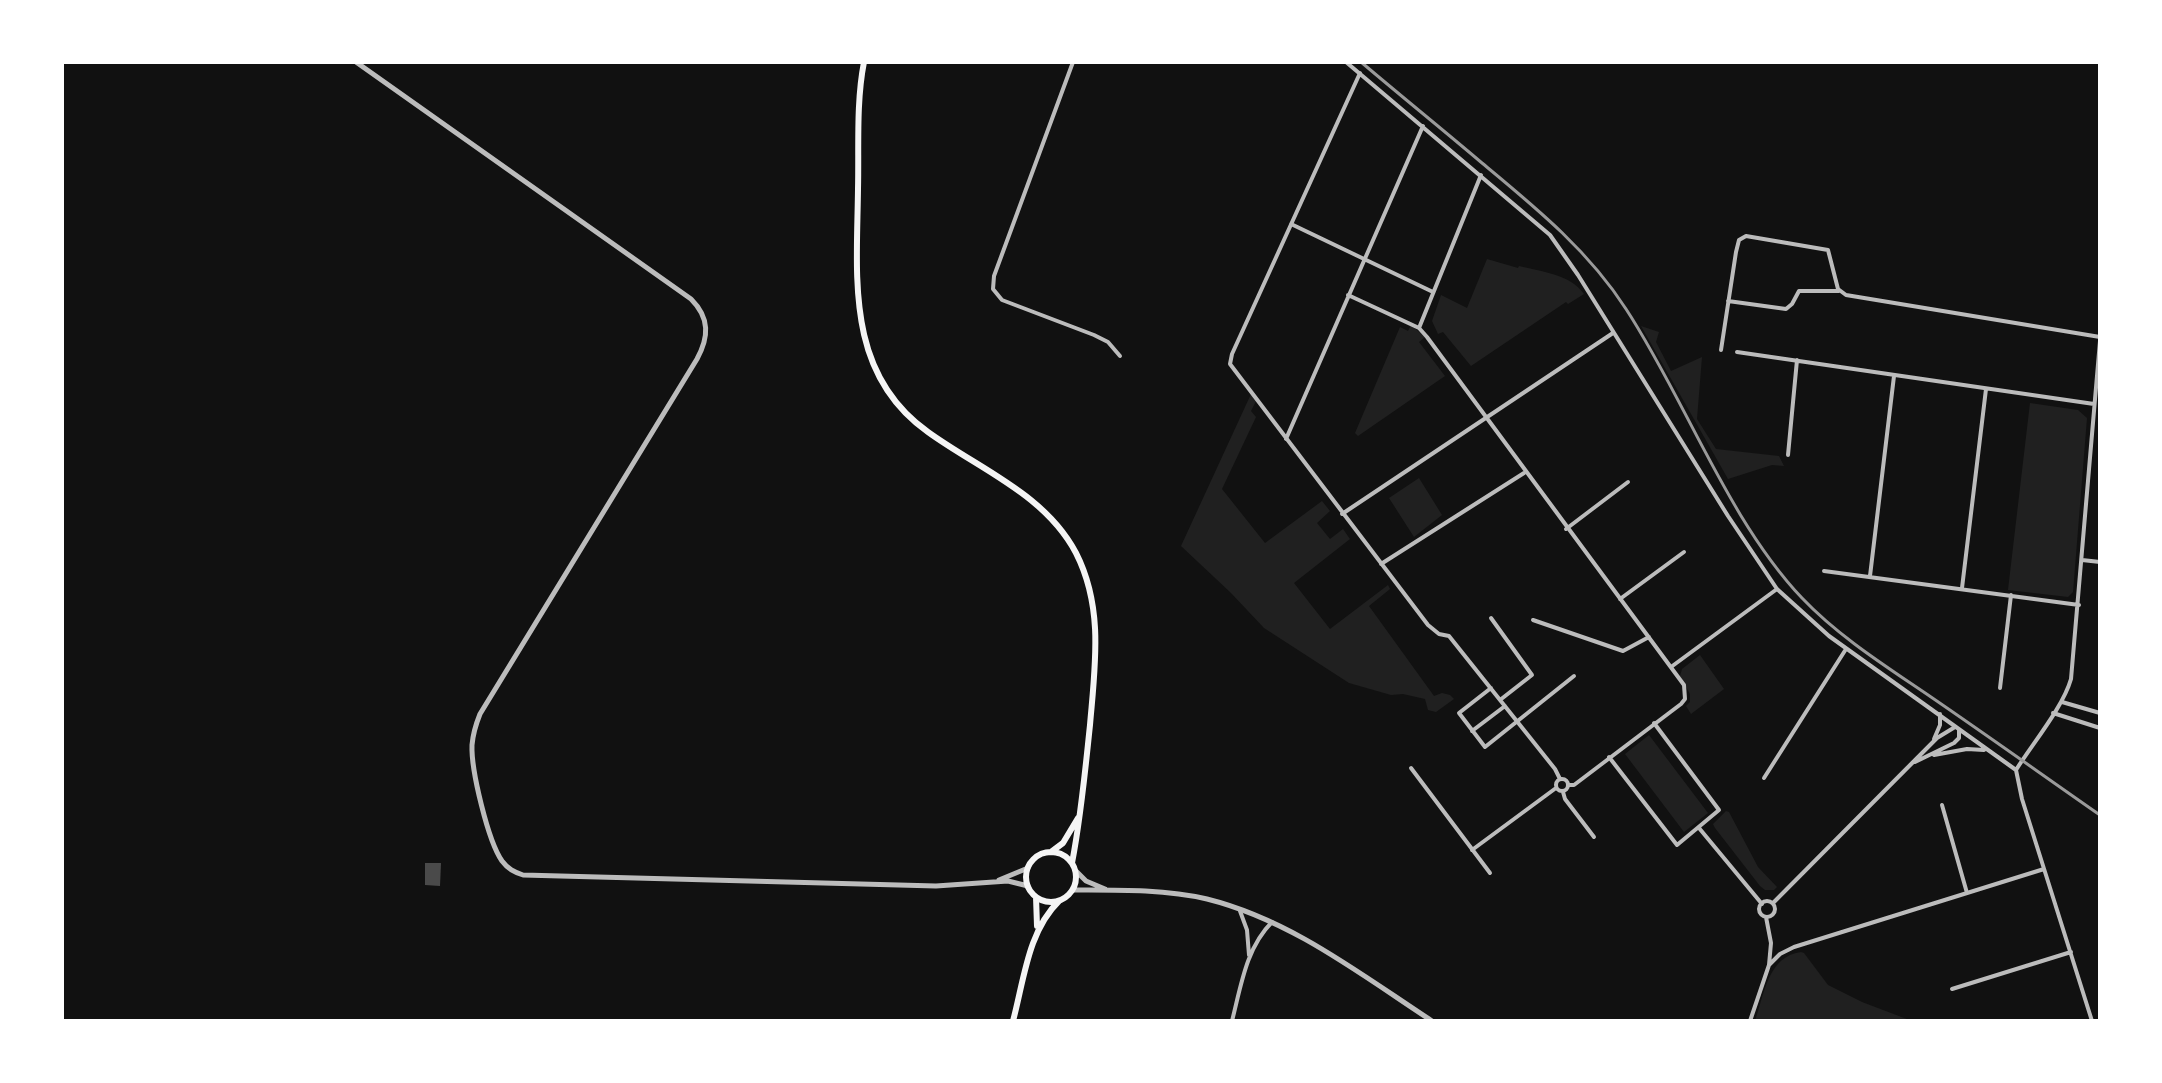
<!DOCTYPE html>
<style>
body{margin:0}
#map{position:relative;width:2162px;height:1083px;overflow:hidden;background:#111;font-family:"Source Sans 3",sans-serif}
canvas{display:block}
.frame{position:absolute;inset:0;border:64px solid #fff;pointer-events:none}
</style>
<div id="map">
<canvas width="2162" height="1083"></canvas>
<div class="frame"></div>
</div>
<script>
const ctx = document.querySelector('canvas').getContext('2d');
ctx.lineJoin = 'round';
function fill(path, color) { ctx.fillStyle = color; ctx.fill(path, 'evenodd'); }
function strokePath(path, color, width, dash) { ctx.strokeStyle = color; ctx.lineWidth = width; ctx.lineCap = dash ? 'butt' : 'round'; ctx.setLineDash(dash || []); ctx.stroke(path); }
const green = new Path2D(`
 M1487 259 1518 268 1519 266C1542 272 1570 274 1584 294L1568 304 1566 302 1471 366 1443 332 1438 334 1432 321 1441 295 1467 308Z
 M1411 325 1425 337 1419 342 1445 376 1358 436 1355 433 1400 327 1408 331Z
 M1641 326 1659 332 1656 342 1671 371 1702 357 1697 419 1716 449 1779 456 1784 466 1772 465 1728 479Z
 M1251 394 1256 401 1251 411 1256 417 1222 489 1265 543 1322 501 1330 511 1317 523 1330 539 1343 529 1350 539 1294 583 1330 629 1388 585 1390 589 1369 606 1434 696 1442 693 1450 695 1454 699 1436 712 1428 710 1425 699 1403 694 1391 695 1349 683 1264 628 1231 593 1181 546Z
 M2030 403 2078 410 2087 418 2073 592 2068 597 2008 590Z
 M1419 478 1442 515 1414 537 1389 498Z
 M1700 655 1724 689 1691 714 1686 706 1690 702V694L1680 676 1682 669Z
 M1649 735 1708 813 1684 832 1625 754Z
 M1726 811 1729 812 1758 867 1777 887 1774 890H1765L1760 886 1715 828 1713 824Z
 M1801 952 1804 953 1828 985 1862 1002 1912 1021H1755C1764 995 1768 956 1801 952Z`);
const building = new Path2D(`
 M425 863H441L440 886 425 885Z`);
const minor = new Path2D(`
 M1073 62 994 276 993 289 1002 300 1094 335 1108 342 1120 356
 M1346 62 1550 235 1578 275 1728 516 1777 589 1829 636 2016 770 2022 799 2092 1021
 M1360 73 1232 354 1230 364 1428 625 1439 634 1449 636 1555 769 1560 779
 M1291 224 1433 292
 M1348 295 1419 328 1427 337 1684 685 1685 699 1681 704 1574 785H1568
 M1728 301 1786 309 1792 304 1799 291H1839
 M1419 328 1481 175
 M1721 350 1736 252 1739 240 1746 236 1828 250 1838 289 1846 295 2100 337
 M1737 352 2094 404
 M1286 439 1423 126
 M1788 455 1797 360
 M1342 514 1613 333
 M1566 529 1628 482
 M2082 560 2100 562
 M1381 564 1524 473
 M1824 571 2079 605
 M1870 576 1894 376
 M1962 588 1986 389
 M1620 599 1684 552
 M1491 618 1532 675 1500 700
 M1533 620 1623 651 1649 637
 M1671 667 1777 589
 M1491 688 1459 713 1485 747 1574 676
 M2000 688 2011 595
 M2062 702 2100 713
 M2053 713 2100 728
 M1472 731 1505 706
 M1934 739 1940 725V714
 M1934 755 1967 749 1984 750
 M1609 757 1677 845 1719 810 1654 723
 M1915 762 1954 743 1959 738V730
 M1411 768 1490 873
 M2016 770C2033 743 2063 707 2071 679L2100 341
 M1764 778 1846 649
 M1556 785a6 6 0 1 1 12 0a6 6 0 1 1-12 0Z
 M1563 792 1565 799 1594 837
 M1942 805 1967 893
 M1699 828 1762 904
 M1472 850 1556 788
 M1759 909a8 8 0 1 1 16 0a8 8 0 1 1-16 0Z
 M1773 903 1937 738 1955 727
 M1240 911 1247 930 1249 955
 M1769 965 1780 954 1794 947 2044 869
 M1952 989 2071 952
 M1232 1021C1241 986 1246 948 1272 922
 M1750 1021 1769 965 1771 943 1766 917`);
const tertiary = new Path2D(`
 M356 62 691 299C710 318 709 337 697 359L480 714C476 724 473 733 472 745 471 770 488 841 502 861 508 869 514 872 523 875L936 886 1008 881 1028 886
 M1075 870 1086 881 1105 889
 M999 880 1028 868
 M1072 890C1116 890 1164 889 1207 899 1291 920 1360 974 1432 1021`);
const secondary = new Path2D(`
 M864 62C856 103 859 147 858 189 857 278 845 373 928 432 979 469 1045 494 1076 553 1104 608 1095 666 1090 725 1085 772 1081 817 1072 863
 M1051 852 1063 843 1078 818
 M1026 877a25 25 0 1 1 50 0a25 25 0 1 1-50 0Z
 M1036 897 1037 926
 M1013 1021C1024 980 1028 931 1059 901`);
const rail = new Path2D(`
 M1361 62C1401 96 1442 129 1482 163 1535 207 1588 250 1626 309 1685 399 1728 520 1802 598 1839 637 1887 667 1931 697 1988 736 2044 776 2100 815`);
fill(green, '#202020');
fill(building, '#4a4a4a');
strokePath(minor, '#bcbcbc', 4);
strokePath(tertiary, '#bcbcbc', 5);
strokePath(secondary, '#f5f5f5', 6);
strokePath(rail, '#9a9a9a', 3);
</script>
